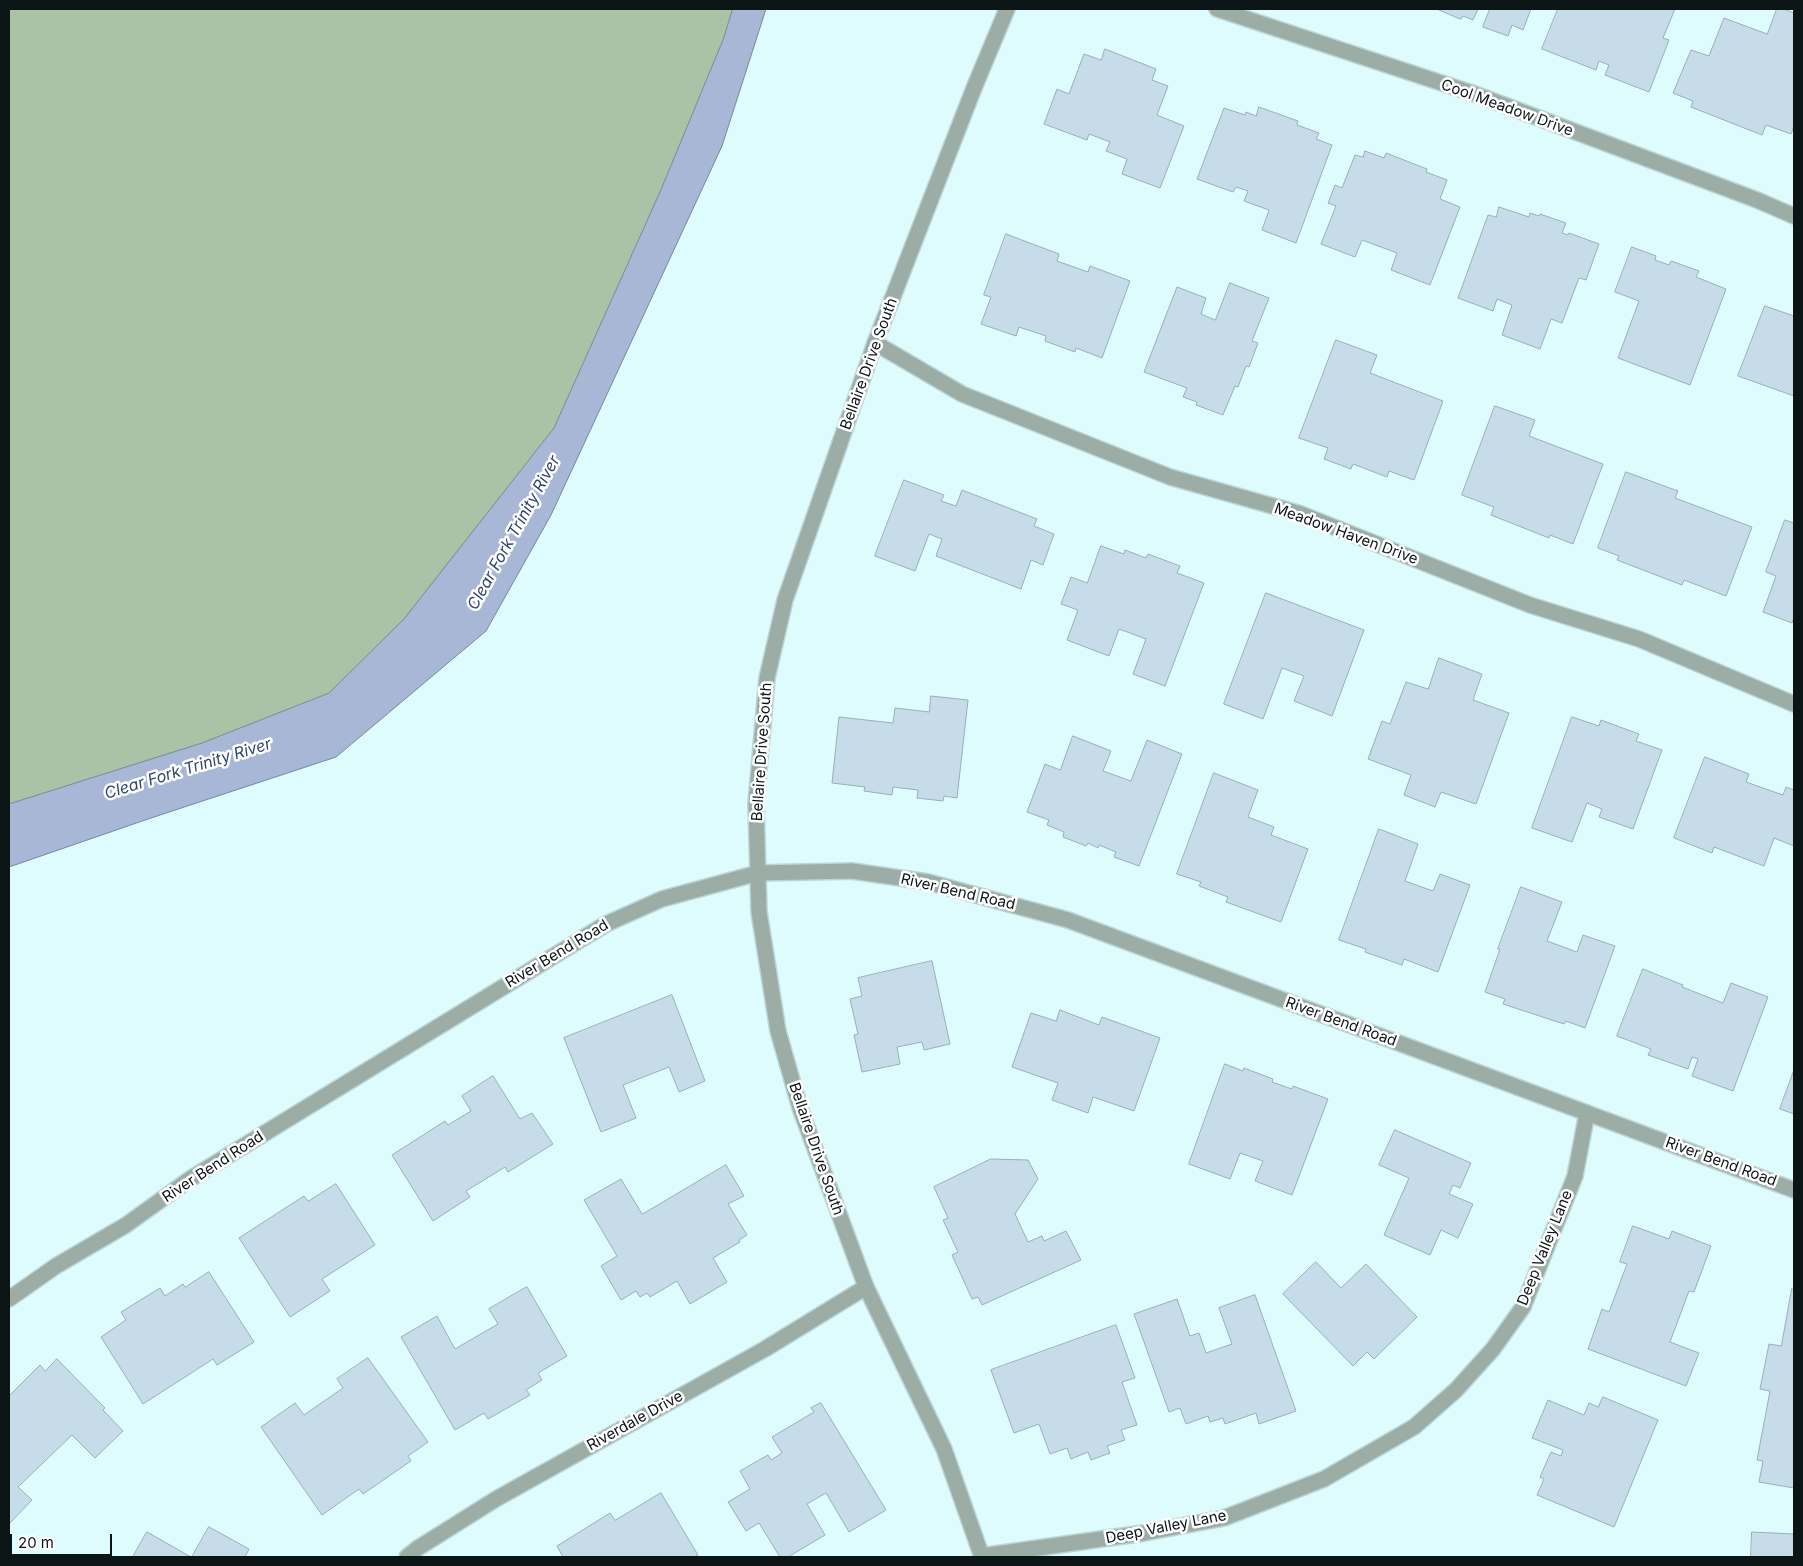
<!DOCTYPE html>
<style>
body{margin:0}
#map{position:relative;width:1803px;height:1566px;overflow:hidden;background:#defbfd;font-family:Inter,sans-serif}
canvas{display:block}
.frame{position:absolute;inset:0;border:10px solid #0b1516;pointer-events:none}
.scale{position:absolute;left:10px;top:1534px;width:102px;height:22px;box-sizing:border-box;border:2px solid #0b1516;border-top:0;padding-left:6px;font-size:15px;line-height:18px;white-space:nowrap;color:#0b1516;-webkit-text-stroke:4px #fff;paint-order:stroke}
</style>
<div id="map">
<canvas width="1803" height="1566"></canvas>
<div class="frame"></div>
<div class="scale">20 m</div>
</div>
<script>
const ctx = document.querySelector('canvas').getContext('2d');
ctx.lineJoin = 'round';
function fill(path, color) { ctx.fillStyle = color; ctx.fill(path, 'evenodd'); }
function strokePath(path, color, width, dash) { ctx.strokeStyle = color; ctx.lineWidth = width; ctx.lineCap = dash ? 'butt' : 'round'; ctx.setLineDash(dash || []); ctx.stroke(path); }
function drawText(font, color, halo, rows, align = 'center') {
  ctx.font = font + ' Inter,sans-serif'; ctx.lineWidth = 5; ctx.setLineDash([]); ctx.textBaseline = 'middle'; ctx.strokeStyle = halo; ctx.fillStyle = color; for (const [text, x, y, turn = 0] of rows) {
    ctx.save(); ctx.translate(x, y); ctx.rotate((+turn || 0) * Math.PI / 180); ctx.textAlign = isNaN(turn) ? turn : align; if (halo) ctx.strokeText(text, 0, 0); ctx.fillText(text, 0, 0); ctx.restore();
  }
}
const forest = new Path2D(`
 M9 9H733L723 40 660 192 554 428 405 619 329 693 202 743 9 804Z`);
const water = new Path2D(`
 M733 9H766L722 146 551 515 486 631 336 757 151 818 9 867V804L202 743 329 693 404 619 554 428 660 192 723 40Z`);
const building = new Path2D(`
 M1437 9H1478L1473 20 1463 16 1461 19Z
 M1490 9H1531L1523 30 1512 25 1508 36 1483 27Z
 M1558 9H1675L1663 38 1669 40 1649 92 1605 75 1609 65 1599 61 1596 70 1542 49Z
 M1777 9H1784L1794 13V126L1791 134 1766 125 1762 135 1691 107 1693 101 1673 93 1691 50 1709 56 1724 18 1767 34Z
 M1105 49 1156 69 1152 80 1168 86 1157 115 1184 126 1160 188 1122 174 1127 159 1106 151 1110 142 1089 134 1087 140 1044 124 1057 89 1069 94 1084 54 1101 60Z
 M1259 107 1298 121 1297 125 1319 133 1316 139 1332 145 1296 243 1262 230 1269 210 1244 201 1248 191 1236 187 1233 192 1197 179 1224 108 1245 115 1246 112 1256 116Z
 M1365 151 1384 158 1386 153 1427 169 1426 172 1447 180 1440 199 1460 207 1430 285 1391 270 1397 253 1362 240 1355 257 1321 244 1336 206 1328 203 1335 185 1342 188 1355 155 1363 157Z
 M1499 207 1529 217 1530 213 1539 216 1540 214 1566 223 1562 233 1568 235 1569 233 1599 244 1586 280 1579 278 1562 323 1551 319 1540 349 1502 335 1512 305 1497 299 1493 311 1458 298 1488 215 1496 217Z
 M1006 234 1059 254 1057 261 1088 272 1090 266 1130 281 1102 358 1076 348 1075 352 1045 341 1046 336 1019 327 1016 336 981 324 991 297 984 295Z
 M1632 247 1656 256 1655 260 1669 265 1671 261 1699 271 1696 277 1726 289 1690 385 1618 358 1639 301 1615 292Z
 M1230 283 1269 298 1252 341 1258 343 1249 367 1246 366 1238 387 1235 386 1223 415 1196 405 1197 402 1183 397 1187 388 1144 372 1177 287 1206 298 1201 314 1215 320Z
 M1765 306 1794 316V396L1738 376Z
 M1336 340 1377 355 1370 373 1443 401 1414 480 1389 471 1387 477 1353 464 1351 469 1324 459 1328 448 1299 438Z
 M1495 406 1535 420 1529 436 1603 464 1573 544 1550 535 1549 538 1491 515 1494 507 1462 495Z
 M1626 472 1678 491 1675 498 1752 527 1726 596 1684 580 1682 585 1617 560 1619 556 1598 548Z
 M904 480 944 495 941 501 956 506 962 490 1037 519 1034 526 1054 534 1043 565 1031 560 1021 589 936 556 942 539 929 534 915 571 875 556Z
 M1785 520 1794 523V617L1792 623 1763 612 1776 576 1766 572Z
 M1101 546 1124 554 1125 550 1146 558 1148 554 1180 566 1177 573 1204 583 1165 686 1133 674 1146 639 1119 629 1109 656 1067 640 1078 610 1061 604 1071 577 1087 583Z
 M1266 593 1364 630 1332 716 1294 701 1304 676 1282 668 1263 719 1224 704Z
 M1439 658 1482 674 1473 700 1509 713 1476 804 1441 792 1435 807 1404 795 1411 775 1368 759 1382 721 1390 724 1406 682 1428 689Z
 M931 696 968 700 957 798 944 796 943 801 917 798 918 790 893 787 892 795 864 791 865 787 832 783 839 717 893 723 895 708 929 712Z
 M1572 717 1599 726 1601 720 1639 734 1636 741 1662 750 1633 829 1599 817 1602 809 1587 803 1572 842 1532 828Z
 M1073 736 1111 751 1103 771 1131 781 1147 740 1182 754 1139 866 1114 857 1116 852 1099 845 1098 848 1088 843 1086 846 1063 837 1064 832 1047 825 1049 820 1027 812 1045 764 1060 770Z
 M1705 757 1749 774 1746 782 1783 795 1786 787 1794 790V846L1774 838 1764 866 1714 847 1712 853 1674 838Z
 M1214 773 1258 790 1248 817 1274 827 1271 835 1308 849 1281 922 1226 902 1228 897 1199 886 1201 882 1177 874Z
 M1379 829 1418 844 1405 881 1433 891 1440 874 1470 885 1438 972 1404 959 1402 965 1365 952 1366 949 1339 940Z
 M1521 887 1562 902 1547 941 1577 952 1583 935 1615 946 1585 1028 1566 1021 1564 1024 1503 1004 1505 999 1485 992 1500 949H1498Z
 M932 961 950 1044 924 1050 922 1042 897 1047 900 1064 862 1072 854 1035 858 1034 850 999 862 996 858 978Z
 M1643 969 1683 985 1682 987 1723 1003 1731 983 1768 997 1733 1091 1692 1076 1698 1059 1692 1057 1688 1069 1648 1055 1651 1049 1617 1036Z
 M672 995 705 1081 679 1092 669 1067 623 1085 636 1118 601 1132 564 1038Z
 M1060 1010 1099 1025 1102 1017 1160 1038 1134 1111 1093 1097 1088 1113 1052 1100 1058 1083 1012 1067 1031 1013 1056 1021Z
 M1225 1064 1243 1071 1244 1068 1273 1079 1272 1082 1292 1089 1293 1086 1328 1099 1292 1195 1255 1181 1263 1161 1240 1153 1230 1179 1189 1164Z
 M1794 1070V1114L1780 1109Z
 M493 1076 520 1119 532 1113 553 1144 508 1172 505 1167 466 1191 470 1197 433 1221 392 1155 445 1121 448 1125 471 1111 462 1096Z
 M1395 1130 1471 1163 1460 1188 1453 1185 1449 1194 1473 1204 1458 1238 1441 1230 1430 1255 1384 1235 1409 1178 1379 1165Z
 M991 1159 1028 1160 1038 1179 1015 1214 1028 1242 1042 1236 1044 1241 1066 1231 1081 1260 982 1305 978 1297 972 1299 952 1255 958 1252 943 1220 948 1218 934 1187Z
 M726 1165 744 1196 728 1204 747 1235 739 1240 740 1242 713 1258 727 1282 690 1304 677 1281 650 1297 647 1293 640 1297 636 1291 621 1300 601 1266 617 1256 584 1200 621 1179 642 1214Z
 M336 1184 375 1245 322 1279 330 1291 290 1317 239 1238 304 1196 308 1201Z
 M1633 1226 1669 1239 1672 1231 1711 1246 1694 1292 1689 1291 1670 1342 1699 1353 1686 1386 1588 1349 1602 1309 1609 1312 1627 1264 1620 1262Z
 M1316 1262 1341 1288 1366 1264 1417 1317 1374 1359 1367 1352 1353 1366 1283 1294Z
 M209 1272 254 1342 217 1365 213 1359 143 1404 101 1337 126 1320 121 1312 160 1288 165 1296 183 1284 185 1287Z
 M527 1287 567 1356 538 1373 542 1380 526 1390 530 1395 488 1419 484 1413 455 1430 401 1337 437 1316 455 1349 498 1324 489 1309Z
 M1792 1289 1794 1290V1488L1759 1482 1763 1461 1757 1460 1770 1391 1760 1389 1769 1344 1781 1346Z
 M1255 1295 1296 1411 1259 1424 1256 1413 1225 1424 1223 1418 1210 1422 1208 1416 1186 1424 1180 1408 1169 1412 1134 1314 1177 1299 1190 1336 1199 1333 1206 1353 1232 1344 1219 1308Z
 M1116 1325 1135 1378 1122 1382 1137 1425 1121 1430 1125 1440 1107 1446 1110 1453 1091 1460 1088 1452 1071 1459 1067 1448 1050 1454 1039 1424 1014 1433 991 1370Z
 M368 1358 428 1442 408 1456 411 1461 363 1494 359 1489 322 1515 261 1427 295 1403 304 1415 343 1388 337 1379Z
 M57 1359 105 1408 103 1410 123 1431 95 1458 72 1435 18 1487 32 1500 9 1524V1396L40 1365 45 1371Z
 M1603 1397 1658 1420 1614 1527 1537 1495 1544 1479 1540 1477 1551 1452 1561 1456 1563 1450 1532 1438 1548 1400 1584 1415 1589 1403 1598 1407Z
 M821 1403 886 1510 849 1532 826 1493 807 1504 825 1535 788 1557H780L759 1523 746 1531 728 1502 750 1489 740 1471 768 1455 771 1460 782 1453 772 1437 814 1412 811 1408Z
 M661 1493 698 1555 694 1557H563L557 1546 610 1513 615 1520Z
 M209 1527 249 1549 245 1557H192Z
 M147 1532 191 1557H133Z
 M1752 1532 1794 1534V1557H1751Z`);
const minor = new Path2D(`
 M1217 9 1472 93 1757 200 1794 216
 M875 343 962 394 1170 477 1301 514 1530 605 1639 639 1794 704
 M9 1299 56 1266 126 1225 190 1179 606 924 662 899 758 873 852 871 928 882 1068 920 1794 1190
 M981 1556 1144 1533 1224 1518 1324 1479 1414 1427 1456 1390 1493 1349 1523 1307 1575 1176 1587 1113
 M407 1557 418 1548 496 1499 765 1349 866 1287`);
const tertiary = new Path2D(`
 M982 1557 944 1449 866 1287 800 1108 778 1031 759 912 756 804 767 678 785 600 875 343 974 88 1007 9`);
const streetNames = [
 ["Cool Meadow Drive",1507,108,20],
 ["Bellaire Drive South",869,364,-70],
 ["Meadow Haven Drive",1346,534,20],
 ["Bellaire Drive South",762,752,-86],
 ["River Bend Road",958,892,13],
 ["River Bend Road",557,954,-31],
 ["River Bend Road",1341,1022,20],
 ["Bellaire Drive South",816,1149,71],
 ["River Bend Road",1721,1162,20],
 ["River Bend Road",213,1167,-33],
 ["Deep Valley Lane",1545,1248,-68],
 ["Riverdale Drive",635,1421,-29],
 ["Deep Valley Lane",1166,1527,-11]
];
const waterNames = [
 ["Clear Fork Trinity River",514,533,-61],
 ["Clear Fork Trinity River",188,769,-17]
];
fill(forest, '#aac2a6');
fill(water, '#a8b7d5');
strokePath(water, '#79869c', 1);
fill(building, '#c6dce9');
strokePath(building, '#99aebb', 1);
strokePath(minor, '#bcd6d8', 18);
strokePath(tertiary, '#bcd6d8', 18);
strokePath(minor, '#9cada6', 15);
strokePath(tertiary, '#9cada6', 15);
drawText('15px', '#0b1516', '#fff', streetNames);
drawText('italic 16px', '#30446e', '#fff', waterNames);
</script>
